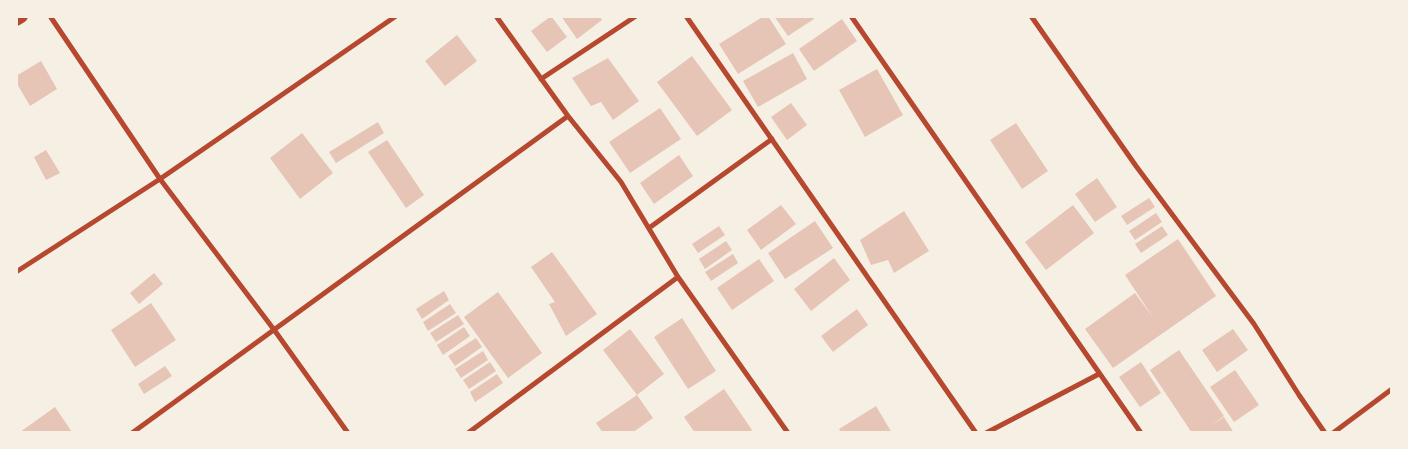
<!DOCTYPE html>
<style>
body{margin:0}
#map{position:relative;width:1408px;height:449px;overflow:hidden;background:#f6efe4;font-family:"Libre Baskerville",serif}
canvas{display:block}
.frame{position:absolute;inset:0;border:18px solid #f6efe4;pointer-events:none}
</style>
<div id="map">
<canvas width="1408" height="449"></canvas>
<div class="frame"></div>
</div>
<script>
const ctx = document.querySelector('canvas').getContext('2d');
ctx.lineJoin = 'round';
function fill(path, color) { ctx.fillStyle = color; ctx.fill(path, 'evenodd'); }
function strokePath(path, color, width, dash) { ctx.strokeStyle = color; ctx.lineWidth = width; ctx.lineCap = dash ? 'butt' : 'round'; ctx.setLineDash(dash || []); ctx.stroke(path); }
const building = new Path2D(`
 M551 16 567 37 547 52 531 31Z
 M561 16H599L602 20 577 39Z
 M764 16H768L786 44 738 74 719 44Z
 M774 16H812L814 19 788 36Z
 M842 19 857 41 814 71 799 49Z
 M457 35 477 61 445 86 425 61Z
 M793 53 807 79 758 107 743 81Z
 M692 56 732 110 697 136 657 82Z
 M608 58 639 101 613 120 601 102 591 106 572 78Z
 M41 61 57 89 30 106 16 82V76Z
 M877 69 903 115 865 137 839 90Z
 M791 103 807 125 787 140 771 117Z
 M660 108 681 139 630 173 609 142Z
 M378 122 384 133 336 163 329 152Z
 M1016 123 1048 171 1022 189 990 140Z
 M302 133 333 173 300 199 270 158Z
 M387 140 424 195 406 208 368 152Z
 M46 150 60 173 46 180 34 157Z
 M679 155 693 176 654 204 640 183Z
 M1097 178 1117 207 1095 222 1075 194Z
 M1149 198 1155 207 1127 225 1121 216Z
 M781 205 796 224 761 250 747 230Z
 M1073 205 1094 233 1046 270 1025 242Z
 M904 211 929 251 894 273 888 260 871 265 860 240Z
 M1156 213 1162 222 1135 240 1129 231Z
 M815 221 833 248 785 279 768 253Z
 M719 226 725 235 698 253 692 244Z
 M1162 226 1168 235 1141 253 1135 244Z
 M1178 239 1216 296 1113 368 1085 329 1135 293 1154 319 1125 275Z
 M726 241 732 250 705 269 699 259Z
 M552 252 597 314 566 336 549 304 555 302 531 267Z
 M733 254 738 263 711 281 705 272Z
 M834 258 850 280 811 311 794 289Z
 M759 259 774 281 732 310 717 288Z
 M154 273 163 284 139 304 130 293Z
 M444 291 449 300 422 319 416 309Z
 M498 292 542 353 508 378 464 317Z
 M151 303 176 340 135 367 111 330Z
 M450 304 456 313 428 331 423 322Z
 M857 309 868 325 833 352 821 336Z
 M458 315 464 324 436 342 430 333Z
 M682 318 716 371 688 389 654 337Z
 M464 327 470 336 443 355 437 345Z
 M630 329 664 374 637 395 603 350Z
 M1233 329 1248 350 1217 372 1202 350Z
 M476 338 482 347 455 366 448 356Z
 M1179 350 1224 416 1212 425 1224 417 1234 433H1192L1150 370Z
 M483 351 488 360 461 378 455 369Z
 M490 362 496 371 469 389 463 380Z
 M1141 362 1161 393 1140 407 1119 377Z
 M165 366 172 376 144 394 138 384Z
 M1235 370 1259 405 1234 422 1210 387Z
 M497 374 503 383 475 402 470 392Z
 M724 389 752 430 749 433H695L684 417Z
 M637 395 653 418 632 433H603L596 423Z
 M876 406 892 433H841L839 429Z
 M55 407 72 432 21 433 20 432Z`);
const minor = new Path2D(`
 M50 16 160 179 275 331 348 433
 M496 16 568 116 621 182 678 277 788 433
 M686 16 976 433
 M851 16 1141 433
 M1031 16 1136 166 1254 324 1299 395 1325 433
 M541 79 636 16
 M649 228 772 139
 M16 272 160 179 396 16
 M132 433 568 116
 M468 433 678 277
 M986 433 1099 374
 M1333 433 1392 389`);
const trunk = new Path2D(`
 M16 19 21 16`);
fill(building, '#e6c5b7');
strokePath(minor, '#b5482f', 5);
strokePath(trunk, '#b5482f', 14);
</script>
